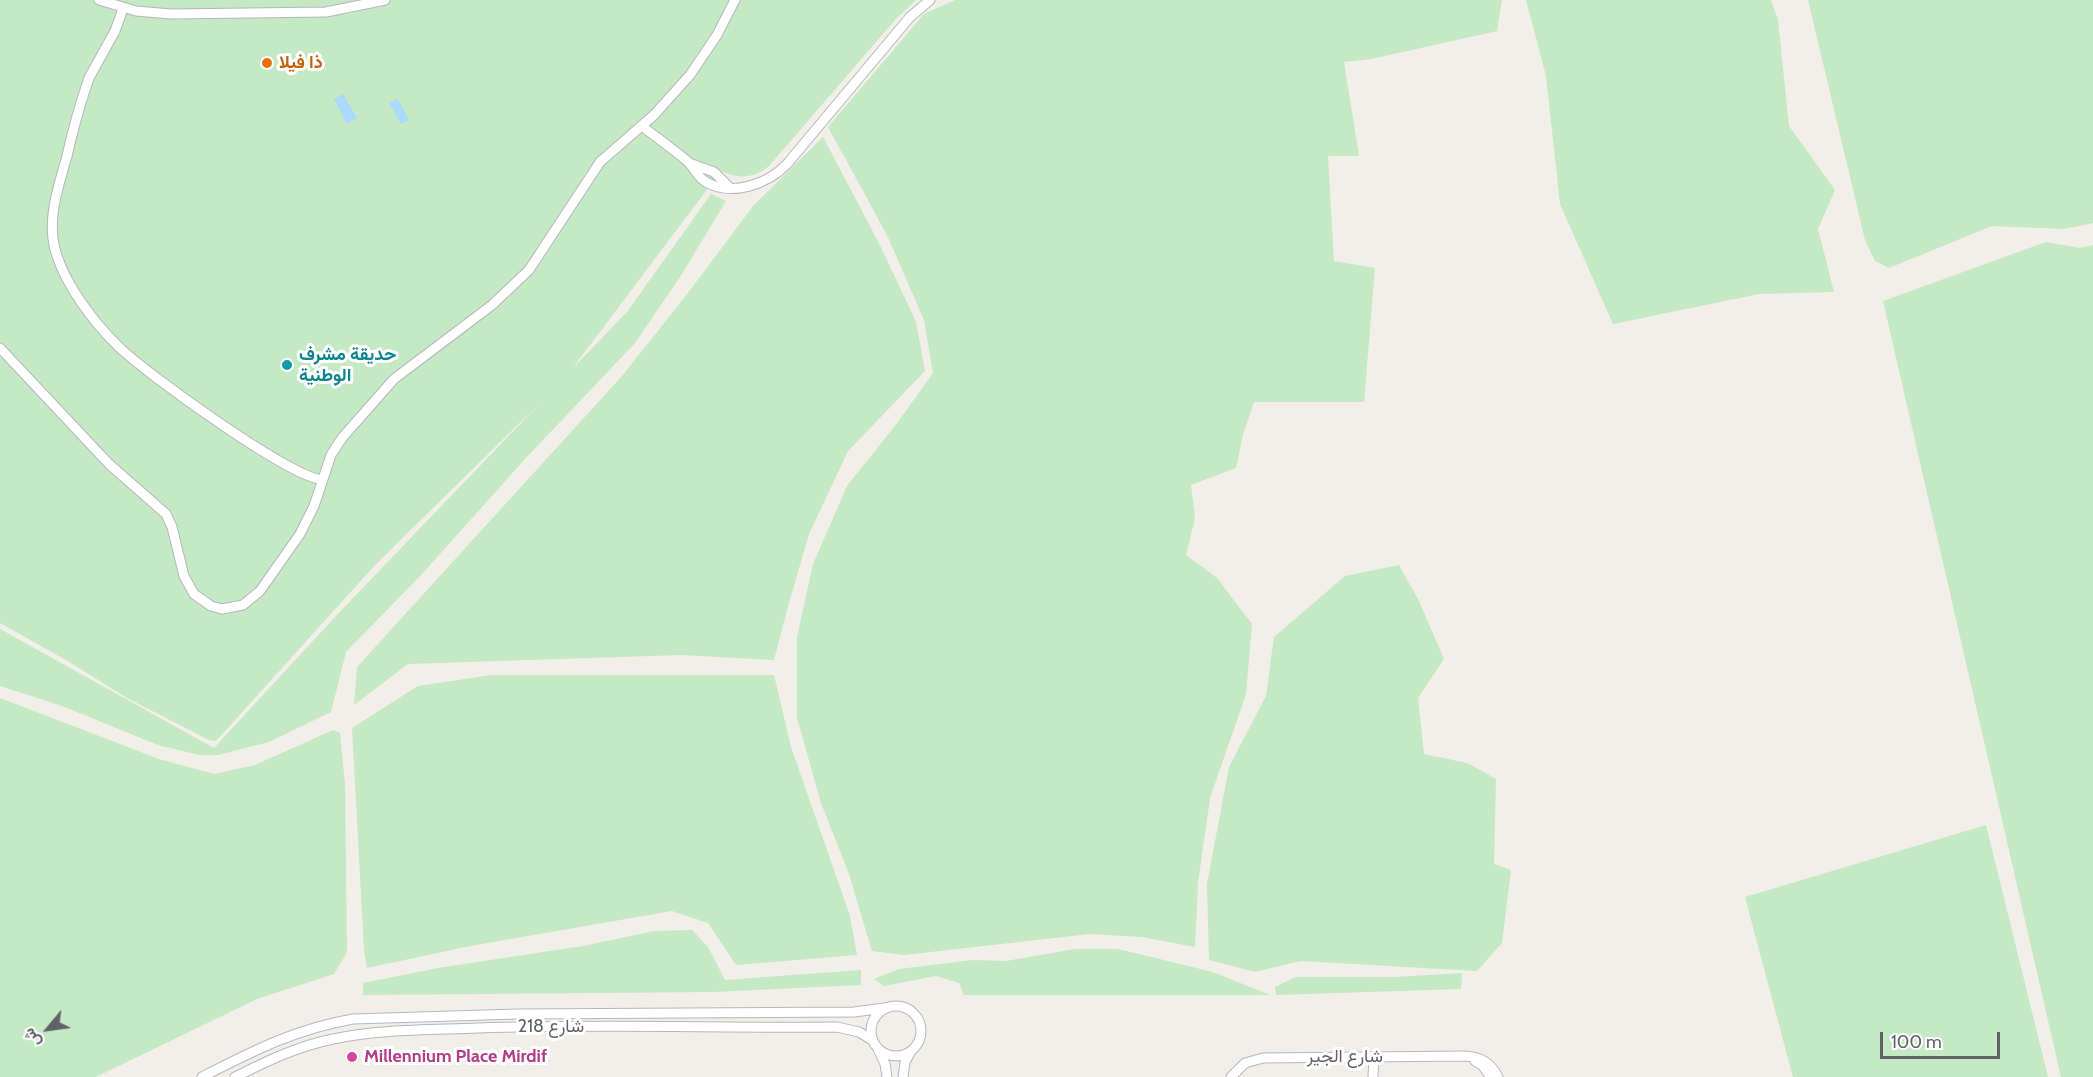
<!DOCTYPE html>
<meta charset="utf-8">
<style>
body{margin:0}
#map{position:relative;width:2093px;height:1077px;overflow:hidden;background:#f1efe8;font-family:Cabin,Vazirmatn,sans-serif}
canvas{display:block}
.north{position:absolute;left:18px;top:999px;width:60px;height:60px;-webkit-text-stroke:4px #fff;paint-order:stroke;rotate:241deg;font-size:16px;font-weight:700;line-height:24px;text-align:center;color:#5f6368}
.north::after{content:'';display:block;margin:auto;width:21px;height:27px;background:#5f6368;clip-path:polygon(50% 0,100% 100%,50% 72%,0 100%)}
.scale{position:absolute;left:1880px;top:1032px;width:120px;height:27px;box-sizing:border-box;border:3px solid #5f6368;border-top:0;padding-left:8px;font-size:18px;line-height:21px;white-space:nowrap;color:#5f6368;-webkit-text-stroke:4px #fff;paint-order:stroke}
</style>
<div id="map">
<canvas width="2093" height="1077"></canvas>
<div class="north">ش</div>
<div class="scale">100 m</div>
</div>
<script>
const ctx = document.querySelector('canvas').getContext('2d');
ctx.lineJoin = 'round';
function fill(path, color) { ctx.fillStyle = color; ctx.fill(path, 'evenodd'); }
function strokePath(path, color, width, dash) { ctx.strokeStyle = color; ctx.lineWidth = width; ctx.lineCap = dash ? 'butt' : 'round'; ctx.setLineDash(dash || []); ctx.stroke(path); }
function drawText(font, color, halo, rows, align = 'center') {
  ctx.font = font + ' Cabin,Vazirmatn,sans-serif'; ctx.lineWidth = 6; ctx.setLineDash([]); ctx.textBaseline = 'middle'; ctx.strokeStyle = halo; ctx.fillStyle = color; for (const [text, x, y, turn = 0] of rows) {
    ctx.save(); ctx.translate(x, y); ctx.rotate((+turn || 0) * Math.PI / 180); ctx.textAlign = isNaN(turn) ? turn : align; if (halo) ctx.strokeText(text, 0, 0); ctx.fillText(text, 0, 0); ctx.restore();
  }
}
const green = new Path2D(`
 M0 0H916L896 19 769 166C753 179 738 179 721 171L572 369 627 312 711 194 726 201 682 274 635 343 524 460 422 574 346 652 331 712 269 742 218 755H199L158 745 62 706 0 686V629L214 748 335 617 543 400 376 564 216 741 209 740 127 698 71 663 0 623Z
 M955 0H1502L1497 31 1371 59 1344 62 1359 156H1328L1334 261 1375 268 1364 402H1254L1243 435 1236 468 1191 485 1195 518 1186 555 1217 578 1252 624 1246 694 1210 798 1198 883 1195 947 1142 937 1090 934 904 955 872 951 849 874 821 803 797 718V637L813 564 847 486 895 426 933 373 924 320 887 235 828 127 924 14Z
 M1526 0H1771L1778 20 1789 126 1835 190 1818 229 1834 292 1759 294 1613 324 1560 204 1546 76Z
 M1808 0H2093V223L2064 229 1992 226 1889 268 1875 261 1865 240Z
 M823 137 881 247 916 322 925 371 848 451 809 534 787 610 774 660 681 655 408 664 354 705 357 667 622 376 688 293 753 206Z
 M2046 242 2080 248 2093 245V1077H2061L1883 301Z
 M1399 565 1419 601 1444 659 1418 698 1424 754 1467 763 1496 779 1494 864 1511 870 1502 943 1477 971 1300 961 1255 972 1209 960 1207 884 1229 767 1266 696 1274 637 1345 576Z
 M492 675H774L791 747 850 916 857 955 736 965 708 923 672 911 470 946 367 968 364 950 352 728 418 686Z
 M0 698 159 759 214 774 255 765 333 730 340 733 345 785 347 952 334 974 257 999 96 1077H0Z
 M1986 825 2048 1077H1793L1745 897Z
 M692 930 708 947 725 980 861 970V985L713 992 363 995V983L438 968 583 946 654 931Z
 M1075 949H1118L1213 972 1270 995H964L959 983 936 976 884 986 874 979 899 969 973 960 1006 961Z
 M1462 973 1461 989 1276 995 1275 987 1296 977H1395Z`);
const water = new Path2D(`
 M343 94 357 118 347 124 334 99Z
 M398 99 409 120 401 124 389 103Z`);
const minor = new Path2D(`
 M99 0 136 11 171 14 326 12 385 0
 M123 9 115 31 89 78 85 90C78 111 72 134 67 156 59 185 48 214 54 245 62 281 93 322 119 347 143 371 297 483 323 479
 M642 126C657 138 673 149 687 161 694 167 697 177 706 182 732 197 768 184 787 164L910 17 930 0
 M689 163 714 172 729 187
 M0 348 109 464 166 514 172 527 184 576 194 594 211 606 222 609 243 605 260 591 300 534 314 506 331 455 342 438 394 379 492 305 529 270 600 162 654 115 690 75 717 35 735 0
 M871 1031a25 25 0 1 1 50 0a25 25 0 1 1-50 0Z
 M878 1049 885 1064 887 1077
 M1475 1061 1482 1065 1491 1077
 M202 1077C253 1051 295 1029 353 1019L518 1014 854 1012 885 1008
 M235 1077C267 1061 298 1046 333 1039 380 1029 429 1030 478 1028 597 1024 717 1028 837 1027L859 1032 872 1040
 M903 1077 905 1062 911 1051
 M1231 1077 1245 1063 1263 1058 1465 1056C1481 1057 1491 1063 1498 1077
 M1373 1077 1374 1057`);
const markers = [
 [267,63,6,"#e8710a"],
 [287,365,6,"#0f9aa8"],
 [352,1057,6,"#d1479c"]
];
const foodNames = [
 ["ذا فيلا",279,63]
];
const cultureNames = [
 ["حديقة مشرف",299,355],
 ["الوطنية",299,376]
];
const streetNames = [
 ["شارع 218",551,1027],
 ["شارع الجير",1345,1057]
];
const hotelNames = [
 ["Millennium Place Mirdif",364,1057]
];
fill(green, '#c5e8c5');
fill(water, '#aadaff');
strokePath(minor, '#b5b8bc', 11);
strokePath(minor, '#fff', 9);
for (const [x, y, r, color] of markers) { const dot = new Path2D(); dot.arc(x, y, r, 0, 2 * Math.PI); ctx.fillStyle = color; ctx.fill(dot); strokePath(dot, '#fff', 2); }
drawText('bold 18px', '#c56008', '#fff', foodNames, 'left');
drawText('bold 18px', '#0d838f', '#fff', cultureNames, 'left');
drawText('18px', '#5f6368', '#fff', streetNames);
drawText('bold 18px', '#b23c85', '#fff', hotelNames, 'left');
</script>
